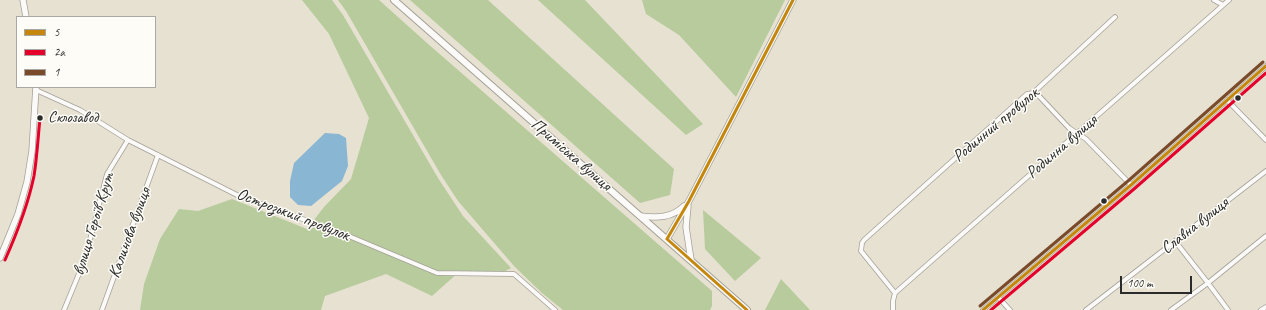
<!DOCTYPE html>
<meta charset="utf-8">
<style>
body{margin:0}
#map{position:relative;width:1266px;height:310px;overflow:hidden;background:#e7e1d2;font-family:Caveat,sans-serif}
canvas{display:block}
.legend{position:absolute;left:16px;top:16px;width:140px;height:72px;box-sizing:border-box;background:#fdfcf7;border:1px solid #a9a8a5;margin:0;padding:5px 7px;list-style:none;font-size:12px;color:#2b2b2b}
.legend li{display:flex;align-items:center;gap:8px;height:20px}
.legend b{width:20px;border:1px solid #a9a8a5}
.scale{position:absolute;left:1120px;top:276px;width:72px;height:18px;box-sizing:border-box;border:2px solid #2b2b2b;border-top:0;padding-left:5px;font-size:12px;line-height:14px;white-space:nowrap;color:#2b2b2b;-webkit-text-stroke:3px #fdfcf7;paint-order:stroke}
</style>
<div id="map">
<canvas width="1266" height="310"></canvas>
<ul class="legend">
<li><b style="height:5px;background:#c4870b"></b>5</li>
<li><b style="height:5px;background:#e4002b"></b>2а</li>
<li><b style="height:5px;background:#7a4b2a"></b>1</li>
</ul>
<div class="scale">100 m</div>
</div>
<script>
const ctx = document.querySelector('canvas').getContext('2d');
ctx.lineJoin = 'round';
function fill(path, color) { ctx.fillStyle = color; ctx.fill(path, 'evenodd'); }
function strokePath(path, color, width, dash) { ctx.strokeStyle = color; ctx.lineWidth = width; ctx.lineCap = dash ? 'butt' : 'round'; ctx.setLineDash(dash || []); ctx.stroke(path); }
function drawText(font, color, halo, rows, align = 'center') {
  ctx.font = font + ' Caveat,sans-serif'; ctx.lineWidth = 3; ctx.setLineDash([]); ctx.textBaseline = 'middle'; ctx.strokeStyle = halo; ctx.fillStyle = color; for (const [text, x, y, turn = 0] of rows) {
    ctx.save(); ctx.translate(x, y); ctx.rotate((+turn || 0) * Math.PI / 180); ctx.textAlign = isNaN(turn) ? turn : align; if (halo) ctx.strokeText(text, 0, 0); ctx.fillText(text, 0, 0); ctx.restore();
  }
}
const forest = new Path2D(`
 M302 0H332L343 15 438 178 463 216 511 268 502 273 459 272 432 296 386 274 325 296 321 310H140L144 284 160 239 179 209 198 211 232 199 307 229 324 207 351 179 369 118 329 34Z
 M338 0H379L427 43 712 291V306L710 310H563L542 293 514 266 458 201 441 175 346 11Z
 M410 0H488L674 169 670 195 640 203Z
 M538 0H585L703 124 686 135Z
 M642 0H785L736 97 679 35 646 14Z
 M703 210 761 258 735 281 705 249Z
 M781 279 810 310H765Z`);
const water = new Path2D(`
 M325 133 339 134 346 138 348 166 342 181 311 206 298 205 290 197V181L294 163Z`);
const minor = new Path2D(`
 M1214 0 1223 5
 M36 90 80 110 128 140 239 196 344 234 437 273 514 274 555 310
 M1033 93 1039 96 1069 128 1086 139 1131 185
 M1227 100 1266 140
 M1175 241 1208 283 1228 310
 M895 293 1229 0
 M998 297 1010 310
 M64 310 85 259 107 174 128 140
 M102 310 158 155
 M893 310V301L895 293 861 251 862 243 864 240 1027 94 1033 93 1115 17
 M983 310 1131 185 1266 66
 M1086 310 1266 171
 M1171 310 1208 283 1266 236
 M1261 310 1266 307`);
const secondary = new Path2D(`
 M23 0 26 17
 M688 206 686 227 691 260
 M640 216C657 218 672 218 684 206
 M667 239 689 201 793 0
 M0 258 18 214 27 182 32 151 36 87`);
const primary = new Path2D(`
 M394 0 747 310`);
const bus1 = new Path2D(`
 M667 239 689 201 793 0
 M667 239 747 310
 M983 310 1131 185 1266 66`);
const bus2 = new Path2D(`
 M5 260C17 233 28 205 34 176 37 157 38 138 40 118
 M991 310 1134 189 1266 73`);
const bus3 = new Path2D(`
 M980 306 1128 181 1263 62`);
const markers = [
 [1238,98,3.5,"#2b2b2b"],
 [40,118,3.5,"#2b2b2b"],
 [1104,201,3.5,"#2b2b2b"]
];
const busNames = [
 ["Склозавод",48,118]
];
const streetNames = [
 ["Родинний провулок",996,125,-40],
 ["Родинна вулиця",1062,147,-41],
 ["Приміська вулиця",571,155,41],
 ["Острозький провулок",293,215,21],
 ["вулиця Героїв Крут",94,224,-73],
 ["Славна вулиця",1195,226,-38],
 ["Калинова вулиця",130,233,-70]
];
fill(forest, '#b7cb9c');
fill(water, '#88b6d3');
strokePath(minor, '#a3a097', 5.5);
strokePath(secondary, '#a3a097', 7);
strokePath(primary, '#a3a097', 8);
strokePath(minor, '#fbfaf8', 4);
strokePath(secondary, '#fbfaf8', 5.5);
strokePath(primary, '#fbfaf8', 6);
strokePath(bus1, '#c4870b', 3);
strokePath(bus2, '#e4002b', 3);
strokePath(bus3, '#7a4b2a', 3);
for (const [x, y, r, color] of markers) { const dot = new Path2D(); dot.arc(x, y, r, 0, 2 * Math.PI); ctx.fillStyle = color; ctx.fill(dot); strokePath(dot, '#fdfcf7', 1.5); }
drawText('16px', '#2b2b2b', '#fdfcf7', busNames, 'left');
drawText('17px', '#2b2b2b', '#fdfcf7', streetNames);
</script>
